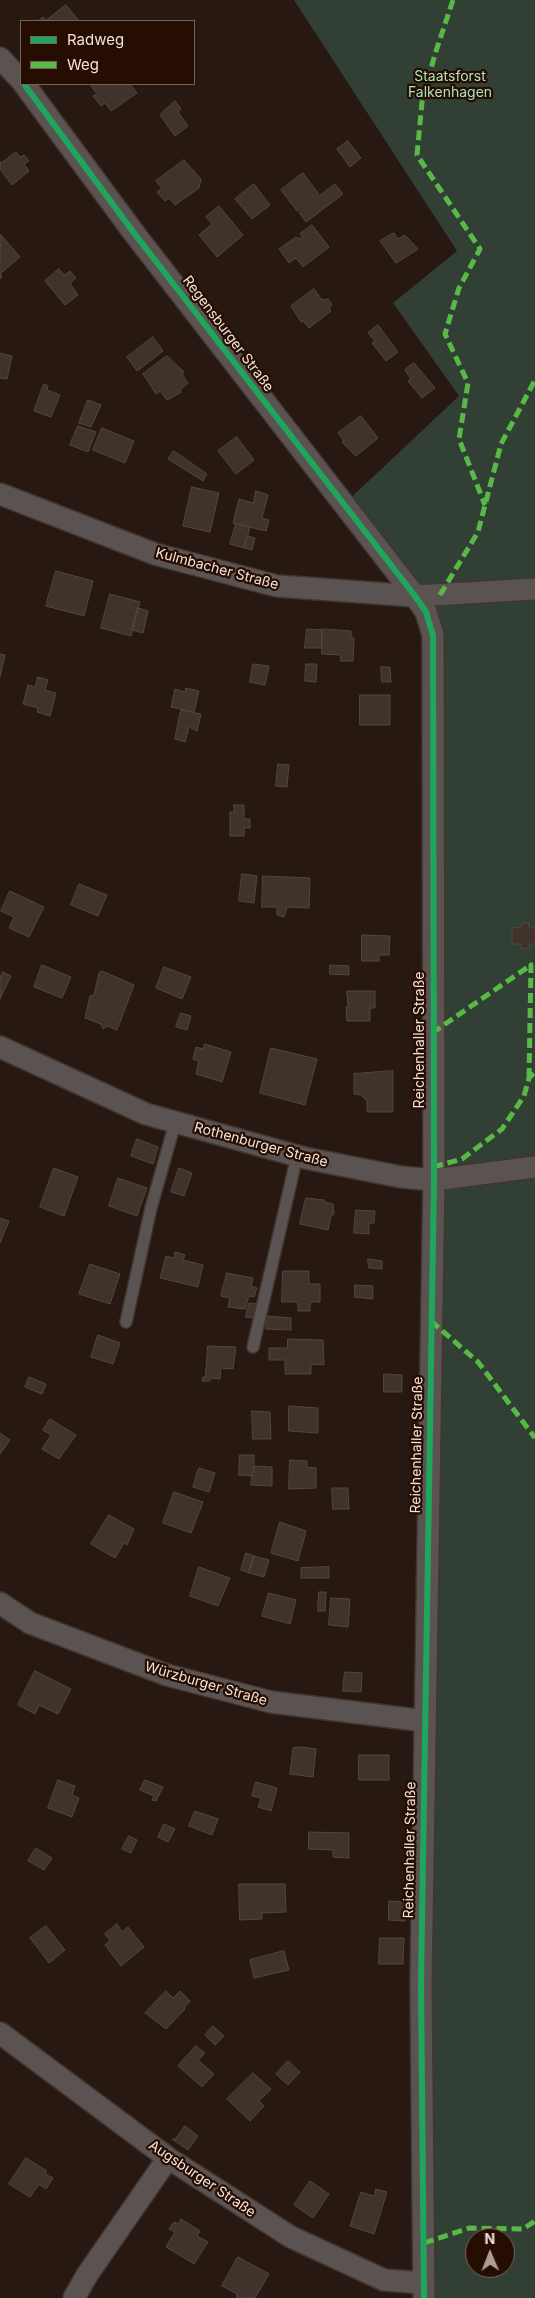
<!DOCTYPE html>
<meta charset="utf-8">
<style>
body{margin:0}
#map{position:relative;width:535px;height:2298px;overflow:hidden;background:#271911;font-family:Inter,sans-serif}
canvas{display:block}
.legend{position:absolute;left:20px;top:20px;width:175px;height:65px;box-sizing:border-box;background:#250d02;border:1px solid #786258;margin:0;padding:6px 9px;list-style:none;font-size:15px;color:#f4e2d8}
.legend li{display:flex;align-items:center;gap:10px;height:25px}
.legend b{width:25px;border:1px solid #786258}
.north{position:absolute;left:465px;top:2228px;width:50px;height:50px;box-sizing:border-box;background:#250d02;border:1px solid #786258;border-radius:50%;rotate:359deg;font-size:14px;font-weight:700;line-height:20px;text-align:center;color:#f4e2d8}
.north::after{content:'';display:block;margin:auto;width:18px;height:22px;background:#ac9c92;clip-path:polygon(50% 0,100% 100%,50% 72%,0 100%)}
</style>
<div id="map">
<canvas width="535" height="2298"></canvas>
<ul class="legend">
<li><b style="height:6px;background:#20a55d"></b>Radweg</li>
<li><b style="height:6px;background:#58b947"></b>Weg</li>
</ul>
<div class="north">N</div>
</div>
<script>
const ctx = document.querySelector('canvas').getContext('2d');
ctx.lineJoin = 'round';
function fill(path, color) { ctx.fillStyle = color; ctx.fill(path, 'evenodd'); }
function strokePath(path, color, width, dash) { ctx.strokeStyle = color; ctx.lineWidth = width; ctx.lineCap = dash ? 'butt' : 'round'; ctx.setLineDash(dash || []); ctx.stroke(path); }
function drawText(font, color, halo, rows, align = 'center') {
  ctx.font = font + ' Inter,sans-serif'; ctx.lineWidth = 4.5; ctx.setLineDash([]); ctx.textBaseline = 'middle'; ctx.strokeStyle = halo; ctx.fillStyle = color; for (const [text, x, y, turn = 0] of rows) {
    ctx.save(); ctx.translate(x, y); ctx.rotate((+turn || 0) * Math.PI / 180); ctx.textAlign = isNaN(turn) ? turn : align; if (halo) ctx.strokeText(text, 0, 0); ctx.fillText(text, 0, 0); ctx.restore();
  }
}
const green = new Path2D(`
 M294 0H535V2298H424L434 636 343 505 459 396 393 303 457 251ZM475 2238H505V2268H475Z`);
const building = new Path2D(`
 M66 5 79 21H38L43 17 46 20Z
 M94 84H130L137 93 111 111 105 103 101 106 93 96 97 94 91 86Z
 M175 101 181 109 178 112 188 126 175 136 160 115Z
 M348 141 361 158 350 167 337 149Z
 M16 152 20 157 24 155 29 161 24 164 29 171 12 185 0 169V161L1 163Z
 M184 160 201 179 199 188 175 205 169 198 165 201 157 192 162 188 156 181Z
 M303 173 319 194 297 211 281 190Z
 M254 184 270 205 252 219 235 199Z
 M335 184 343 194 306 222 299 212Z
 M219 206 243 235 217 257 199 235 212 224 206 217Z
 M312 225 329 247 303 267 296 258 289 263 279 249 296 237 299 239 303 236 300 234Z
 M394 233 398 239 405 235 418 249 396 263 380 241Z
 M1 235 20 257 0 274 2 277 0 279Z
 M59 269 64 275 70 271 76 278 70 283 78 295 65 305 45 281Z
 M314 289 322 300 328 299 332 304 329 309 331 311 309 328 303 321 301 322 291 306Z
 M378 325 398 352 386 361 372 343 375 341 368 333Z
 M153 337 163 351 137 371 127 357Z
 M0 353 12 356 7 379 0 378Z
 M167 356 184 372 182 374 188 383 181 389 180 393 167 400 160 391 156 394 143 374Z
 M414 363 435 388 422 398 408 381 411 379 405 370Z
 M44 384 48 386 47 390 60 395 51 417 34 411Z
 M88 400 101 405 91 427 79 423Z
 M361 416 378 438 356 456 342 442 344 441 338 433Z
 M78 426 96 432 88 452 70 445Z
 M102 428 134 441 125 463 93 450Z
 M237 437 254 460 236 474 218 451Z
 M174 451 207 474 203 481 168 459Z
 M192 487 219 493 210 532 183 526Z
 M256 491 268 495 262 518 269 520 266 531 233 523 239 499 253 503Z
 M236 524 250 527 244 548 230 544Z
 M248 536 255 538 252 550 244 548Z
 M56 571 93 581 84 616 46 606Z
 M110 594 140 602 131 636 101 628Z
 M138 608 148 611 143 633 132 630Z
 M307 629 322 630V648H305Z
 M322 629 351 631V638H354L353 661H340L341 655 322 654Z
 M0 654 5 655 0 677Z
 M253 664 269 666 265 685 250 682Z
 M306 664H317L316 682 305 681Z
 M381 667H390L391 682H382Z
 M38 677 48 680 45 690 56 693 50 716 37 712 38 708 23 704 28 685 35 687Z
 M186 688 199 691 194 712 171 707 175 689 185 692Z
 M360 695H390V725H360Z
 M181 710 201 714 197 731 189 727 185 742 175 739Z
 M278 764 289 765 287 787 276 786Z
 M234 805H244V819H250V828H244V836H230V812H234Z
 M242 874 257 876 254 903 239 901Z
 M263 876 310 878 309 908 287 907 284 917 277 915V907H262Z
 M79 884 107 895 98 916 71 905Z
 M10 891 44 907 29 937 9 928 14 917 1 911Z
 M523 923H528L529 927H535V944H530L529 948 521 949V944H512V928L521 927Z
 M362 935 390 936 389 955H379V961H362Z
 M42 965 71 977 62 998 34 987Z
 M330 965 349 966V975L330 974Z
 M164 967 191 977 182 999 156 988Z
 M102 971 134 985 117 1030 107 1026 103 1029 101 1024 85 1018 90 996 94 995 99 973Z
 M3 972 11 976 0 999V978Z
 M347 991H375V1008H370V1021H347L346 1007H348Z
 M181 1013 191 1016 187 1030 176 1027Z
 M205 1044 231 1052 222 1082 196 1074 199 1061 193 1059 196 1047 203 1049Z
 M271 1048 317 1059 305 1105 260 1093Z
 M393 1071V1112H367V1101L361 1095 354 1094V1074Z
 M137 1139 158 1147 153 1164 131 1156Z
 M54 1168 78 1177 64 1216 40 1207Z
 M179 1168 192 1173 184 1196 171 1192Z
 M118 1178 147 1188 137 1216 109 1206Z
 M306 1198 324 1200V1202L333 1204 334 1214 331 1216 328 1230 300 1224Z
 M356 1210 375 1211 374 1223H369V1234L354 1233Z
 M0 1218 9 1221 0 1243Z
 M175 1252 185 1255 183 1260 203 1265 198 1287 160 1278 166 1256 174 1258Z
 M368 1259 382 1261V1269L369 1268Z
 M90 1264 120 1274 110 1304 79 1294Z
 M283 1271H309V1284H320V1302H310V1311H298V1302H282Z
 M227 1273 253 1278 251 1286 257 1288 254 1297 249 1296 245 1309 228 1307 230 1298 221 1296Z
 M355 1285 373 1286V1299L355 1297Z
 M249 1303 258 1304 255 1318 246 1317Z
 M268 1316 291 1318V1330L266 1329Z
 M98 1335 120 1343 113 1364 91 1357Z
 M288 1339 323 1340 324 1365 311 1364V1374H285V1360H269V1348H287Z
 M208 1346 236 1347 233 1369 221 1368 220 1379 210 1378V1381H202L203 1377H205Z
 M384 1374 402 1375V1392H384Z
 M29 1377 46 1384 42 1394 25 1387Z
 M289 1406 318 1408V1433L289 1431Z
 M252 1411 270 1412 271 1439H253Z
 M50 1419 76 1435 59 1459 42 1449 51 1435 43 1430Z
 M0 1433 10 1440 0 1454Z
 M240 1455H254V1476L239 1475Z
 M290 1460 307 1461V1467L316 1468V1488L289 1489Z
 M254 1466 272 1467V1486L251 1485Z
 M199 1468 215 1473 209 1492 193 1487Z
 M332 1488H348L349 1509H333Z
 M174 1492 203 1502 191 1533 163 1523Z
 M109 1515 134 1529 127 1545 124 1543 115 1558 91 1544Z
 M280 1522 306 1531 298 1561 271 1553Z
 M246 1553 254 1556 249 1573 241 1570Z
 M254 1556 269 1560 264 1577 249 1573Z
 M199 1567 230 1578 218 1606 190 1596Z
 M329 1567V1578H301V1568Z
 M319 1592H326L325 1611H318Z
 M269 1593 296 1600 290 1624 262 1616Z
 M331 1598 350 1599 348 1627 329 1625Z
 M35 1671 71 1689 58 1714 39 1705 35 1714 18 1705Z
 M345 1672 362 1673 361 1692 343 1691Z
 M301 1747 316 1749 313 1777 290 1774 293 1748Z
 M359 1755H389V1780H359Z
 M58 1780 75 1786 72 1795 79 1798 72 1817 48 1808Z
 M145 1780 163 1787 156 1801 152 1800 154 1796 140 1790Z
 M256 1782 277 1788 271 1811 258 1807 261 1798 252 1796Z
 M195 1811 218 1819 212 1835 189 1826Z
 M164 1824 175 1829 168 1842 158 1837Z
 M309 1832 349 1833V1858L333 1857V1850L309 1849Z
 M129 1836 137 1840 131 1853 122 1849Z
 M36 1848 52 1858 44 1870 28 1861Z
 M239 1884H285L286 1912 262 1913V1919L240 1920Z
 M389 1901 405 1902V1921L389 1920Z
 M117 1924 122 1932 128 1927 144 1947 121 1966 105 1945 110 1941 105 1934Z
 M46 1926 65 1950 49 1963 30 1938Z
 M380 1938H404L403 1964H379Z
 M284 1951 289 1970 254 1978 250 1960Z
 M166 1991 173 1998 180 1991 190 2001 184 2008 185 2009 166 2029 145 2013Z
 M213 2026 224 2036 215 2045 205 2035Z
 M196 2046 205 2053 198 2060 214 2074 202 2087 178 2066Z
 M288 2061 300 2072 288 2085 276 2074Z
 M253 2073 271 2089 259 2101 264 2106 250 2121 227 2099Z
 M185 2126 198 2136 188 2150 172 2139H175Z
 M26 2158 47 2171 45 2174 53 2178 46 2189 39 2184 30 2197 9 2184Z
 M310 2181 329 2194 313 2218 294 2205Z
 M376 2189 387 2192 374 2234 350 2226 361 2192 374 2196Z
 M181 2219 200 2231 197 2236 208 2242 194 2264 166 2247 175 2232 169 2229 174 2222 178 2224Z
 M238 2257 269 2274 255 2298H238L236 2297 237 2294 222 2286Z`);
const service = new Path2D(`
 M126 1322 151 1208 175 1123
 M253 1347 297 1156`);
const minor = new Path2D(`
 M0 58 21 80
 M24 84 134 233 415 596 426 612 433 635 434 1180 421 1983 424 2298
 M0 494 155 554 277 586 415 596 535 589
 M0 1047 146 1114 305 1158 401 1177 434 1180 535 1167
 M0 1603 30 1623 167 1675 271 1702 425 1721
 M0 2033 168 2158 291 2237 384 2280 424 2283
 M74 2298 87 2275 168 2158`);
const quiet = new Path2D(`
 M453 0 435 54 422 102 417 155 480 249 459 288 445 334 468 383 459 439 485 505
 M440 595 478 532 501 444 535 380
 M432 1033 531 965
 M529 1078 531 965H535
 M433 1167 462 1159 502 1129 524 1096 529 1078 535 1072
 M431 1321 478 1362 535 1438
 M424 2243 469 2228 523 2229 535 2221`);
const cycleway = new Path2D(`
 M24 84 134 233 415 596 426 612 433 635 434 1180 421 1983 424 2298`);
const parkNames = [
 ["Staatsforst",450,77],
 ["Falkenhagen",450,93]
];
const streetNames = [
 ["Regensburger Straße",228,334,53],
 ["Kulmbacher Straße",217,569,15],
 ["Reichenhaller Straße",420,1040,-90],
 ["Rothenburger Straße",261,1145,15],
 ["Reichenhaller Straße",417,1445,-89],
 ["Würzburger Straße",206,1684,16],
 ["Reichenhaller Straße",410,1850,-89],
 ["Augsburger Straße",202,2179,34]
];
fill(green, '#313f34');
fill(building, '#3f332c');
strokePath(building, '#534640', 1);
strokePath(service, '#42362f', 14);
strokePath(minor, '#42362f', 24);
strokePath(service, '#5b5352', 11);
strokePath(minor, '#5b5352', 21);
strokePath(quiet, '#58b947', 5, [10, 5]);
strokePath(cycleway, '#20a55d', 6);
drawText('14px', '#ace1bd', '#250d02', parkNames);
drawText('14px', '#f4e2d8', '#250d02', streetNames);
</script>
